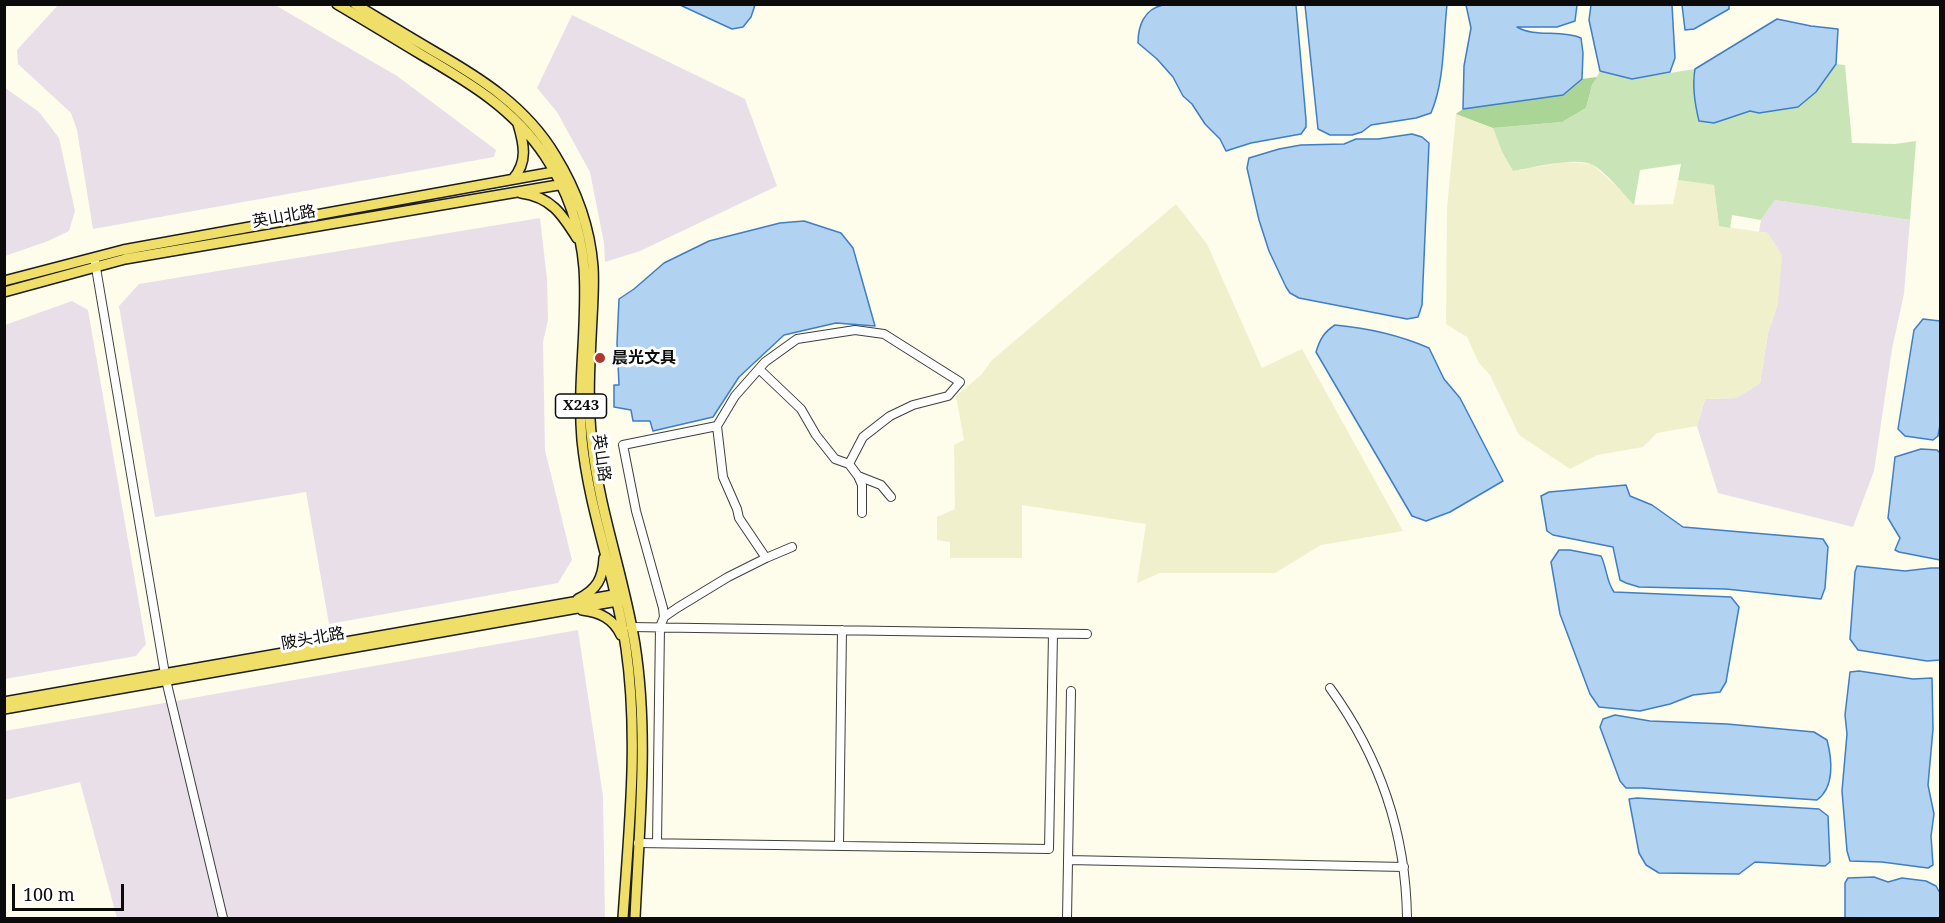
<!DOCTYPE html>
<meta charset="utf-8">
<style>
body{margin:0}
#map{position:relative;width:1945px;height:923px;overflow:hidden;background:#fefcea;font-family:"Noto Serif",serif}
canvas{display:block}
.frame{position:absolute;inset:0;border:6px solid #0b0b0b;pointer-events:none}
.scale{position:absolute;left:12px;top:884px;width:112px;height:27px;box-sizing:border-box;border:3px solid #0b0b0b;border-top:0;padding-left:8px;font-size:18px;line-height:21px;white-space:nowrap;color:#0b0b0b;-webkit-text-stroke:4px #fff;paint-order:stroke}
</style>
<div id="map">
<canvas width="1945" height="923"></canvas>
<div class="frame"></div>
<div class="scale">100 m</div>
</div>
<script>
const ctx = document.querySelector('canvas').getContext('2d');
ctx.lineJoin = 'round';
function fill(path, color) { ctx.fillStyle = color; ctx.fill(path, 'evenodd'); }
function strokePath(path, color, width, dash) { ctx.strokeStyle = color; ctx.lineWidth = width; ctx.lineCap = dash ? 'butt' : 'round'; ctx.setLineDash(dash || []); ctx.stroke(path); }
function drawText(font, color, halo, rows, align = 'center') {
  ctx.font = font + ' "Noto Serif","Noto Sans SC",serif'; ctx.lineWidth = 6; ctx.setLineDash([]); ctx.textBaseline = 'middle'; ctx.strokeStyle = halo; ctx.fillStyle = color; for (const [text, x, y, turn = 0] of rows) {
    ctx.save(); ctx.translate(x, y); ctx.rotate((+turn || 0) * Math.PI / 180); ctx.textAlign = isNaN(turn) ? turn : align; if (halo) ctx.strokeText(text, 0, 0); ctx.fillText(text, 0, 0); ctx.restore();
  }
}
const industrial = new Path2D(`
 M59 4 275 5 397 76 496 150 494 157 93 229 77 130 71 113 18 64 17 50Z
 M572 15 745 99 777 186 640 251 605 262 604 243 590 172 557 112 537 88Z
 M4 87 39 112 59 138 75 211 69 231 48 241 5 256Z
 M1775 200 1910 220 1904 294 1892 349 1874 471 1853 527 1718 493 1697 426 1705 399 1736 398 1760 383 1768 333 1778 303 1768 233 1759 232 1761 220Z
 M540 218 547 279 548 320 543 342 545 450 572 560 558 583 329 624 306 492 155 517 119 306 139 284Z
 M72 301 88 310 146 644 136 656 5 679V325Z
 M578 630 603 796 605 918H117L80 782 5 800V731Z`);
const farmland = new Path2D(`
 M1456 114 1493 128 1502 152 1513 171 1564 162 1592 164 1615 185 1634 205 1673 204 1678 180 1714 185 1719 226 1768 233 1782 255 1778 303 1768 333 1760 383 1736 398 1705 399 1697 426 1657 433 1643 447 1597 455 1570 469 1519 435 1490 375 1479 363 1467 337 1446 324 1447 208Z
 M1176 204 1207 244 1262 368 1302 349 1403 531 1321 545 1275 573H1160L1137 583 1146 524 1022 505V558H950V542L937 540V517L955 509 954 445 964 440 956 396 981 375 992 360Z`);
const green = new Path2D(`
 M1836 64 1845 65 1852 143 1895 144 1916 141 1910 220 1775 200 1761 220 1732 215 1730 228 1719 226 1714 185 1678 180 1681 164 1640 170 1634 205C1623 194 1606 172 1593 165 1577 156 1531 168 1513 171L1502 152 1493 128 1562 122 1586 108 1592 85 1600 71 1632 79 1695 69 1693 78 1696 109 1714 123 1750 111 1759 113 1816 92Z`);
const forest = new Path2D(`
 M1597 77 1592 85 1586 108 1562 122 1493 128 1456 114 1463 109 1563 95 1582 79Z`);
const water = new Path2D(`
 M680 5H755L751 17 743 27 732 29Z
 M1163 5H1296L1306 120V127L1301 134 1251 143 1226 151 1220 139 1205 124 1192 104 1183 96 1173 77 1157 59 1138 43C1138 26 1144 9 1163 5Z
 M1305 5H1447C1443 40 1445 80 1431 113L1416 118 1371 125 1362 132 1352 135H1330L1318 129Z
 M1466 5H1577L1575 21 1557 27H1517C1535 38 1561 29 1581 38L1583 53 1582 79 1563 95 1463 109 1464 66 1471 28Z
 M1591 5H1672L1675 58 1670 72 1632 79 1600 71 1589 20Z
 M1682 5V4L1729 5V9L1694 29 1685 30Z
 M1777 19 1811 26 1838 29 1836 64 1816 92 1798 107 1759 113 1750 111 1714 123 1699 121C1695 105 1692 86 1695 69Z
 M1412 134 1422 137 1429 143 1422 305 1418 317 1407 319 1299 298 1290 293 1286 287 1269 251 1259 220 1247 168 1249 158 1279 149 1301 145 1344 144 1356 139H1378Z
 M804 221 841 233 853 248 875 326 836 323 784 335 739 377 713 417 653 431 650 421H633L631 410 614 407V385H619L617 343 619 299 634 289 664 263 709 241 780 223Z
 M1923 319 1940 321V425L1938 436 1933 440 1905 436 1898 429 1914 330Z
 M1335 325C1368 328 1399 335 1429 348L1444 379 1460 398 1503 481 1450 512 1426 521 1412 516 1316 352C1320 339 1324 332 1335 325Z
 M1921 449 1937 450 1940 453V560L1899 552 1895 550 1900 538 1888 518 1895 457Z
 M1626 485 1630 496 1652 505 1683 527 1823 539 1828 547 1825 588 1821 599 1726 589 1639 587 1626 583 1620 580 1613 547 1553 535 1547 531 1541 496 1549 492Z
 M1559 550H1570L1601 556C1607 568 1606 581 1614 592L1731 597 1739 607 1726 682 1720 692 1693 695 1670 704 1640 711 1599 707 1590 694 1560 614 1551 562Z
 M1857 566 1905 571 1931 568H1940V660L1927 661 1858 650 1850 639 1855 572Z
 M1859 671 1913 679 1932 678 1933 729 1928 785 1934 814 1931 836 1933 865 1928 868 1882 862 1850 861 1847 851 1842 791 1847 734 1845 715 1850 672Z
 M1615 715 1650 721 1727 724 1814 732 1827 740C1832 759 1835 787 1817 800L1642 788H1626L1620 781 1600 727 1603 719Z
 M1637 798 1819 809 1828 816 1830 862 1825 866 1755 862 1739 874 1659 873 1646 865 1639 853 1629 799Z
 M1874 877 1888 882 1902 878 1926 881 1936 886 1940 893V918H1845V883L1848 878Z`);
const minor = new Path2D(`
 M95 262 166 680 223 918
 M759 369 801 409 816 435 835 459 849 464
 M858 476 862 485V513
 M766 558 739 518 737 509 723 477 717 426 735 396 765 362 797 339 855 330 884 334 960 382 948 396 913 405 890 416 863 437 849 464 858 476 881 485 891 497
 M664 617 663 608 636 511 623 445 717 426
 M631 627 1087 634
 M1330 688C1380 757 1406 834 1407 918
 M638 843 1049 849 1053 634
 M657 843 660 627 664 617 677 608 728 577 766 558 792 547
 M839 846 842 630
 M1068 860 1404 867
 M1067 918 1071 691`);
const major = new Path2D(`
 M337 4C366 21 394 38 422 55 470 83 514 109 545 156 567 189 581 229 584 268 588 325 577 382 582 440 589 511 616 578 626 648 639 738 629 829 623 918
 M355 4C381 20 408 36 435 52 482 79 526 107 555 155 576 189 590 227 593 267 594 284 593 301 592 318 590 360 587 401 592 442 599 511 624 576 635 645 649 735 639 828 635 918
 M513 179C528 162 524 144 518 124
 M521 193C551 197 562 214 577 238
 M4 281 123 250 559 171
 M4 292 125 259 564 184
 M578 599C597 590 603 578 604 558
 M582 610C599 612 613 618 621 635
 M4 702 619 594
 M4 709 623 600`);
const markers = [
 [600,358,6,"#b1362d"]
];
const shields = [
 [581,406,51]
];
const shieldNames = [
 ["X243",581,406]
];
const streetNames = [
 ["英山北路",284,217,-10],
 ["英山路",601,458,82],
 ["陂头北路",313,639,-10]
];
const poiNames = [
 ["晨光文具",612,358]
];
fill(industrial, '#e9dfe9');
fill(farmland, '#f0f1cc');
fill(green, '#c9e5b7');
fill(forest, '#abd597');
fill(water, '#b2d2f1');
strokePath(water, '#3e7ec4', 1.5);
strokePath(minor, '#3e3e3e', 10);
strokePath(major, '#1c1c1c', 12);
strokePath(minor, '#fff', 8);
strokePath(major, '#efdf68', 9);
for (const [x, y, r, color] of markers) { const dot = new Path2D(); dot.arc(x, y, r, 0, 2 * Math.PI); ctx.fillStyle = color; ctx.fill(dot); strokePath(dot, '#fff', 2); }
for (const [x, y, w] of shields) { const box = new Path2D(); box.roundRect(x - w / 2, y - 12, w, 24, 4.5); ctx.fillStyle = '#fff'; ctx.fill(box); strokePath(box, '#0b0b0b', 1.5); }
drawText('bold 15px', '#0b0b0b', null, shieldNames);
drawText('16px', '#0b0b0b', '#fff', streetNames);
drawText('bold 16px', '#0b0b0b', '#fff', poiNames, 'left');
</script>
